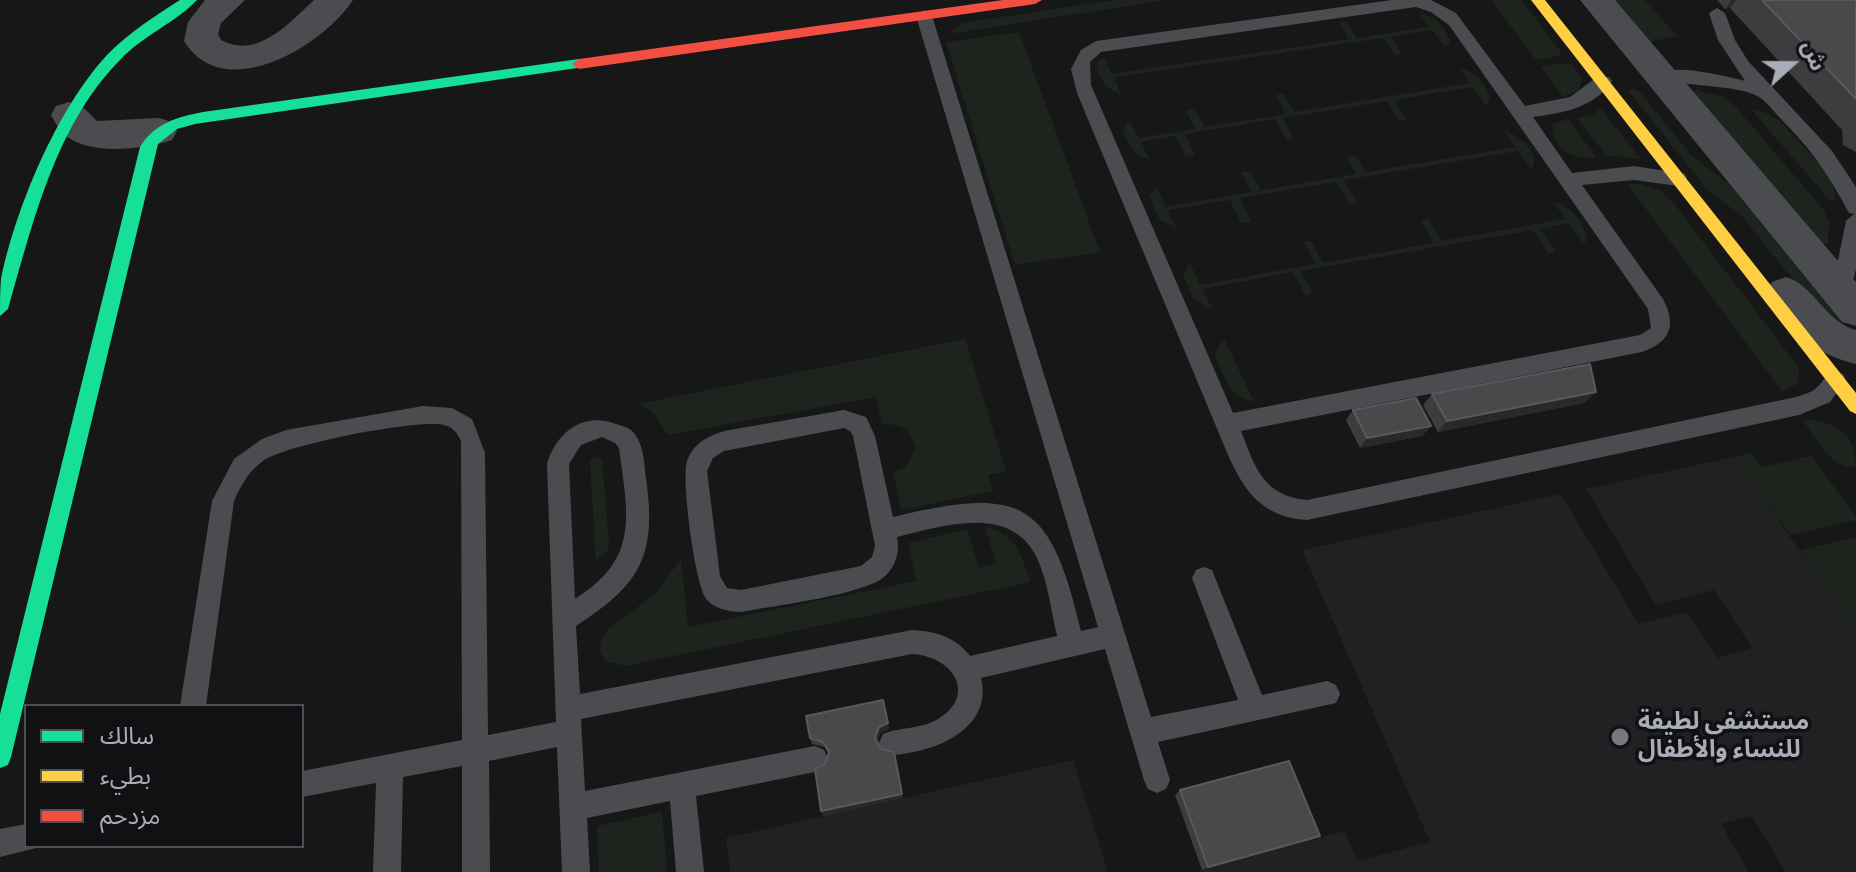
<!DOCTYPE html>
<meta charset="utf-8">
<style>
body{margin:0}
#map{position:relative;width:1856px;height:872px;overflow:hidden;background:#171717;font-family:"Titillium Web","Noto Sans Arabic",sans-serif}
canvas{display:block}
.legend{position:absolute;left:24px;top:704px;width:280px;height:144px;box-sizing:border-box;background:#111113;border:2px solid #4d4f55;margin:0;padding:10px 14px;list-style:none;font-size:24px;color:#a8adb8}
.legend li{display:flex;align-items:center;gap:16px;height:40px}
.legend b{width:40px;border:2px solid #4d4f55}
.north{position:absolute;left:1752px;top:24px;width:80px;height:80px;-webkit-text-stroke:6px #111113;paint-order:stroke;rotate:69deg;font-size:22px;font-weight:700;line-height:32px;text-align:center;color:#a8adb8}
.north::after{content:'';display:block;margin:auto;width:28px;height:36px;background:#a8adb8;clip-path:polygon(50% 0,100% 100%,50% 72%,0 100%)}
</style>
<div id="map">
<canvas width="1856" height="872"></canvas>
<ul class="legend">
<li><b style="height:10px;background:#16e098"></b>سالك</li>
<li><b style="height:10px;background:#ffcf43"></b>بطيء</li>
<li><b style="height:10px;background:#f24e42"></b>مزدحم</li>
</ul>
<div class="north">ش</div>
</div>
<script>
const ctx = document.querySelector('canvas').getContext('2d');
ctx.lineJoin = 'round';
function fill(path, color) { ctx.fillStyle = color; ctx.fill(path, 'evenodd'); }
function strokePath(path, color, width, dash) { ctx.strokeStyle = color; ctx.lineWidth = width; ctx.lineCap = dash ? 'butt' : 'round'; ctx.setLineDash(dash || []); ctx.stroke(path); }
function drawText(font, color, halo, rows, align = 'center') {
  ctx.font = font + ' "Titillium Web","Noto Sans Arabic",sans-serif'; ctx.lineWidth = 7; ctx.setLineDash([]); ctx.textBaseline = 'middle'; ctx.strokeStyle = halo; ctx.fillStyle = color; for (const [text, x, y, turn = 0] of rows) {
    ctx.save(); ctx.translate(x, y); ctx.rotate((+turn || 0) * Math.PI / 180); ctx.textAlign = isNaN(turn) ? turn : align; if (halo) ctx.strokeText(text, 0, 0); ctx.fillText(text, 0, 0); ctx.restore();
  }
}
const built = new Path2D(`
 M1734 457 1856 631V872H1786L1752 816 1721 824 1749 872H1195L1345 831 1357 861 1430 842 1302 550 1561 494 1639 624 1687 612 1717 658 1752 648 1714 590 1656 605 1586 489Z
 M1073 760 1108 872H730L726 838Z`);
const green = new Path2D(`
 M1114 0H1166L948 34 962 23Z
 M1491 0H1522L1561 52 1560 56 1536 60Z
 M1613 0H1645L1677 36 1648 42Z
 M1419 13C1434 15 1446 27 1450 42L1446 47 1432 30 1391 36 1401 54 1395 55 1383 38 1114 77 1121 95 1105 86 1096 67 1098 61 1104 58 1112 74 1349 39 1339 22 1346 21 1357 38 1429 27Z
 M1019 32 1100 252 1015 265 946 42Z
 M1562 63 1572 65 1582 79 1578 91 1563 97 1541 67Z
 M1460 68C1475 72 1487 84 1490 99L1486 105 1473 87 1394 100 1406 119 1399 121 1387 101 1283 118 1294 139 1287 140 1275 119 1185 134 1195 156 1186 157 1175 136 1141 142 1149 159C1133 155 1127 143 1123 129L1130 121 1139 138 1195 129 1186 110 1194 109 1205 127 1286 114 1276 95 1284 94 1295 112 1470 83Z
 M1634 89 1640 92 1691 155 1730 185 1846 327 1834 331 1741 215 1708 191 1628 90Z
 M1696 90 1723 97 1735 106 1823 209 1829 222 1828 244 1822 243 1692 93Z
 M1600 108 1641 159 1606 155 1577 118 1595 114Z
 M1750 108 1769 114 1783 124 1831 177 1836 196 1832 203Z
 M1568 119 1596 157C1572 161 1552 149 1553 124Z
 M1504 131C1519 134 1541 154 1532 170L1518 151 1344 180 1357 203 1349 204 1336 182 1240 198 1251 222 1241 223 1230 200 1168 210 1177 229 1159 219 1149 196 1157 187 1166 207 1251 192 1241 172 1250 171 1261 190 1356 174 1346 156 1355 155 1366 172 1515 147Z
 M1641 184 1659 190 1672 201 1799 368 1797 384 1782 391 1628 185Z
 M1553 201C1569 205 1585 222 1587 239L1584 244 1569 223 1540 229 1556 252 1549 254 1533 230 1301 271 1312 293 1305 295 1293 272 1203 289 1212 310 1193 298 1183 274 1190 263 1200 285 1315 264 1304 242 1311 241 1323 263 1433 243 1421 221 1428 219 1442 241 1565 219Z
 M965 339 1006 471 988 475 993 491 901 510 893 472 905 467 916 448C911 429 901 424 882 424L876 397 668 435 652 411 638 404Z
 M1225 340 1254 402C1229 397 1225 377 1215 356L1219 344Z
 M1812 420C1841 424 1856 439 1856 467 1832 471 1816 438 1803 421Z
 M1751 453 1762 467 1811 456 1856 516V520L1790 535 1734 457Z
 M594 456 602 460 609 544 607 551 596 560 590 462Z
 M985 527C1016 533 1021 555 1031 582L625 666 605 661 600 651 601 640 607 630 654 595 681 559 688 627 916 581 908 543 967 529 979 567 996 564Z
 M1856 537V631L1800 550Z
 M662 812 667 872H599L597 826Z`);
const lane = new Path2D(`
 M1392 0H1431L1456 13 1525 106 1570 97 1597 77H1609L1612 81C1594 108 1563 113 1533 117L1572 173 1634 166 1685 174 1687 179 1685 184 1678 186 1634 180 1582 185 1663 299C1677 326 1670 342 1642 352L1241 431C1255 467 1263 496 1307 500L1796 397C1802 395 1810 393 1815 389 1826 380 1827 368 1843 374L1846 380 1830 402 1799 415 1307 520C1263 517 1245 493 1228 455L1077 93 1071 69 1081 50 1096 41ZM1416 7 1431 12 1449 25 1648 309 1651 328 1640 335 1233 413 1091 85 1090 62 1101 52Z
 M1717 8 1725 13 1735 40 1748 61 1832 151 1856 187V269L1848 300H1834L1831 294 1846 221 1854 214 1849 213C1827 172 1814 153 1781 119 1774 112 1767 102 1759 97 1738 83 1660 86 1652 77 1666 61 1725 76 1745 81L1718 40 1709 13Z
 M924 10 932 16 1151 717 1238 700 1192 578 1196 570 1204 567 1212 570 1262 695 1327 681 1336 685 1340 694 1336 703 1158 742 1170 780 1166 789 1157 793 1148 789 1144 780 1105 649 981 678C992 721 949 746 913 752 902 754 894 757 883 752L879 743 883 734C900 727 922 729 938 719 978 695 953 656 912 654L581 719 585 791 815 746 824 750 828 759 824 768 815 772 696 796 704 872H676L670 801 587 818 590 872H562L557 747 489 761 490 872H462V766L403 777 401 872H373L376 783 302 797V771L462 740 461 442C458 433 453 427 444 425 416 419 285 445 263 461 249 471 241 485 234 501L206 706H180L212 501 234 459 262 439 286 430 423 406 452 408 472 419 485 453 488 735 556 722 547 464C556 433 583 411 616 424 622 426 628 427 632 431 644 443 644 463 646 478 657 556 641 584 576 626L580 694 912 630C935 631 956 637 970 656L1057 636C1051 610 1048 582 1037 558 1011 503 942 526 897 537 900 551 896 567 884 577 862 595 773 606 741 612 730 612 715 609 707 600 695 587 681 478 687 461 694 443 706 437 724 431L844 410 866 417 875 436 893 517C1023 486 1050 500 1081 631L1098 627 916 16ZM844 428 850 431 853 436 875 546 872 557 861 566 741 590 727 588 720 576 707 471 713 458 724 451ZM602 437 615 443 619 448C628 516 640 558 575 599L569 464 581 445Z
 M26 824V846L36 848 0 857V829Z`);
const street = new Path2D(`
 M205 0H245L221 23 218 34 221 40C258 60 290 22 314 0H353C323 46 224 106 184 41L188 22Z
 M1580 0H1615L1856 282V326L1842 322Z
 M69 102 82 106 97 121 159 118 172 122 177 131 172 140C143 149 92 156 66 136 59 130 55 122 51 115L56 106Z
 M1786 277C1815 286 1825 322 1856 330V364C1815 354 1786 331 1766 293L1772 282Z`);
const fast = new Path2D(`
 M180 0H197C178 21 142 36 120 60 55 126 33 223 8 309L0 316C0 304 0 291 1 279 16 207 57 109 107 55 128 33 155 16 180 0Z
 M579 59 584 61V67L195 124 177 129 158 144 11 757 8 765 0 768V714L140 147C155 123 177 117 203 112Z`);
const slow = new Path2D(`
 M1531 0H1545L1856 393V414L1850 411Z`);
const jam = new Path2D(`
 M1003 0H1042L1035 4 579 69 572 64 579 59Z`);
const wall = new Path2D(`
 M1717 0H1856V152L1843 145 1842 130 1730 8 1725 9Z
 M1596 392 1584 403 1438 432 1423 405 1432 394Z
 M1353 410 1431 426 1422 436 1360 448 1346 420Z
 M889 729 880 733 877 742 903 798 824 816 821 811 825 764 828 753 825 747 812 744 810 738Z
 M1180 790 1320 836 1311 840 1202 870 1175 795Z`);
const shadedWall = new Path2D(`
 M1732 0H1736L1730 8 1725 9Z
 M1596 392 1584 403 1438 432 1447 421Z
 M1431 426 1422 436 1360 448 1367 438Z
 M888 723 889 729 880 733 876 744 875 738 879 727Z
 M902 794 903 798 824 816 821 811Z
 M1320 836 1311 840 1202 870 1208 867Z`);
const building = new Path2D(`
 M1762 0H1856V99Z
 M1590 364 1596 392 1447 421 1432 394Z
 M1416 398 1431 426 1367 438 1353 410Z
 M883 700 888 723 879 727 875 738 881 749 894 752 902 794 821 811 815 769 825 764 829 752 823 742 810 738 806 716Z
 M1289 761 1320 836 1208 867 1180 790Z`);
const markers = [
 [1620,737,10,"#757880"]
];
const poiNames = [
 ["مستشفى لطيفة",1638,723],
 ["للنساء والأطفال",1638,751]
];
fill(built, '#212123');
fill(green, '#1d241e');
fill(lane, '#4b4c50');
fill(street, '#4b4c50');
fill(fast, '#16e098');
fill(slow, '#ffcf43');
fill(jam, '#f24e42');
fill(wall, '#3d3d3f');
fill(shadedWall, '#29292a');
fill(building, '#49494c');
strokePath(building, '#58595d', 2);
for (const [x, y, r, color] of markers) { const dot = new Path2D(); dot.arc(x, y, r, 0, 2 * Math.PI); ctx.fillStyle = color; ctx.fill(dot); strokePath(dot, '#111113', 3); }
drawText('bold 24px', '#a8adb8', '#111113', poiNames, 'left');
</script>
